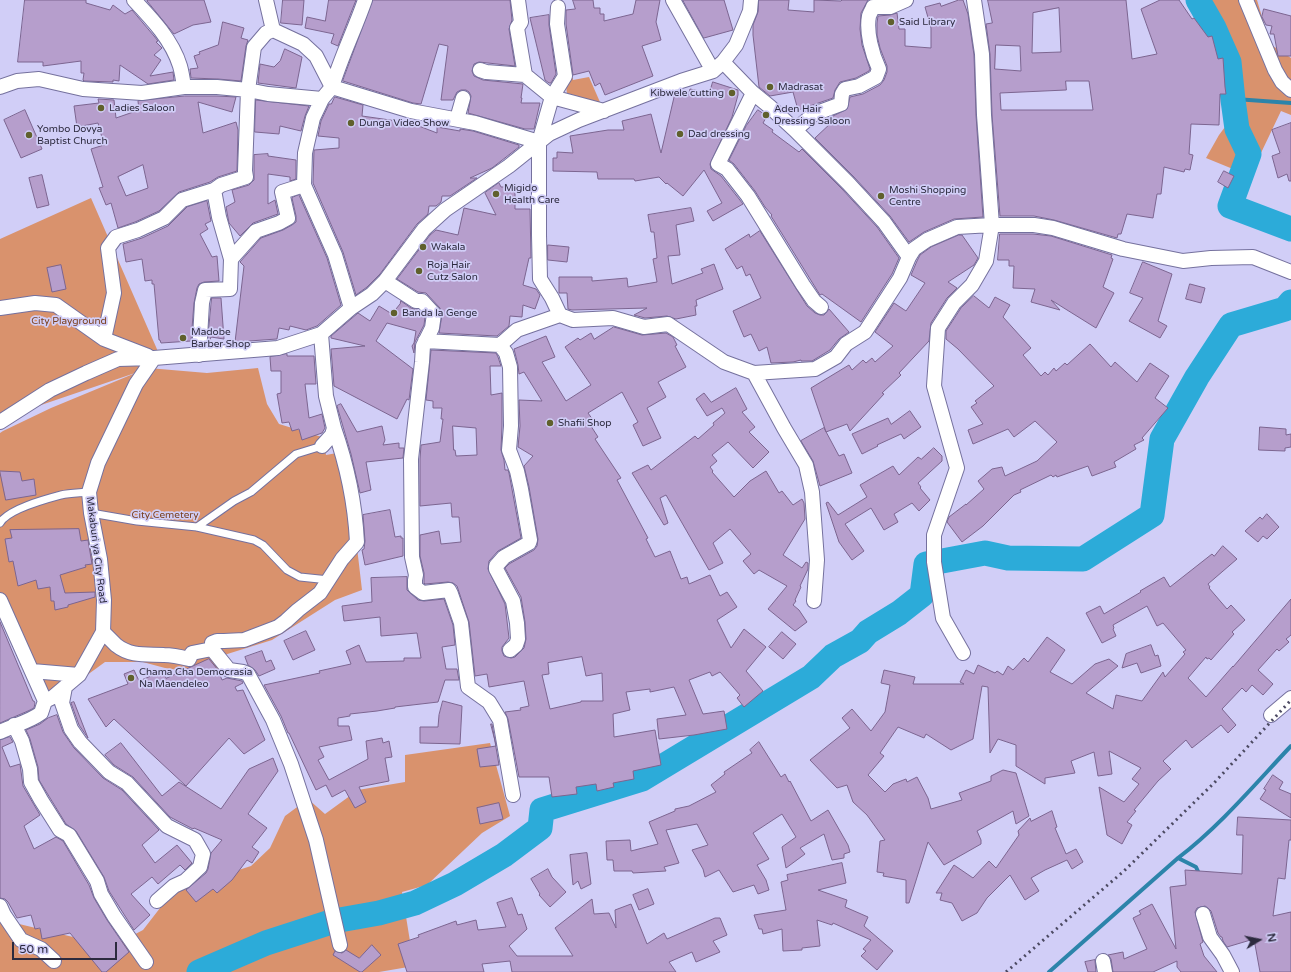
<!DOCTYPE html>
<style>
body{margin:0}
#map{position:relative;width:1291px;height:972px;overflow:hidden;background:#d1cef7;font-family:"Varela Round",sans-serif}
canvas{display:block}
.north{position:absolute;left:1239px;top:920px;width:40px;height:40px;-webkit-text-stroke:3px #d1cef7;paint-order:stroke;rotate:80deg;font-size:11px;font-weight:700;line-height:16px;text-align:center;color:#2c2a3e}
.north::after{content:'';display:block;margin:auto;width:14px;height:18px;background:#2c2a3e;clip-path:polygon(50% 0,100% 100%,50% 72%,0 100%)}
.scale{position:absolute;left:12px;top:942px;width:105px;height:18px;box-sizing:border-box;border:2px solid #2c2a3e;border-top:0;padding-left:5px;font-size:12px;line-height:14px;white-space:nowrap;color:#2c2a3e;-webkit-text-stroke:3px #d1cef7;paint-order:stroke}
</style>
<div id="map">
<canvas width="1291" height="972"></canvas>
<div class="north">N</div>
<div class="scale">50 m</div>
</div>
<script>
const ctx = document.querySelector('canvas').getContext('2d');
ctx.lineJoin = 'round';
function fill(path, color) { ctx.fillStyle = color; ctx.fill(path, 'evenodd'); }
function strokePath(path, color, width, dash) { ctx.strokeStyle = color; ctx.lineWidth = width; ctx.lineCap = dash ? 'butt' : 'round'; ctx.setLineDash(dash || []); ctx.stroke(path); }
function drawText(font, color, halo, rows, align = 'center') {
  ctx.font = font + ' "Varela Round",sans-serif'; ctx.lineWidth = 3.5; ctx.setLineDash([]); ctx.textBaseline = 'middle'; ctx.strokeStyle = halo; ctx.fillStyle = color; for (const [text, x, y, turn = 0] of rows) {
    ctx.save(); ctx.translate(x, y); ctx.rotate((+turn || 0) * Math.PI / 180); ctx.textAlign = isNaN(turn) ? turn : align; if (halo) ctx.strokeText(text, 0, 0); ctx.fillText(text, 0, 0); ctx.restore();
  }
}
const green = new Path2D(`
 M1202 0H1257L1270 44 1291 58V115L1281 111 1250 176 1206 158 1219 135 1240 107 1220 43Z
 M589 77 603 109 568 101 565 79 573 78V80Z
 M91 198 163 363 148 368 207 373 258 368 267 404 279 424 322 437 326 455 337 453 354 522 362 590 335 600 272 640 221 656 217 676 165 668 139 661 135 662H105L42 708 0 613V433L3 431 51 408 138 372 0 419V239Z
 M490 743 510 816 482 833 427 885 402 892 414 966 379 972H0V922L15 923 73 937 103 951 143 930 167 899 180 889 251 866 270 848 285 816 308 799 325 814 358 790 405 782V755Z`);
const stream = new Path2D(`
 M1233 100 1235 99 1291 103
 M1178 858 1196 867 1200 876
 M1049 972 1178 858C1220 826 1255 784 1291 746`);
const river = new Path2D(`
 M1198 0 1214 28 1229 62 1233 100 1237 129 1249 154 1230 206 1291 229
 M199 972 266 943 334 921 379 913 415 903 455 884 504 855 540 828 542 810 642 779 811 677 833 656 860 641 868 632 899 613 922 595 926 564 985 553 1008 558 1083 559 1152 515 1162 439 1197 377 1231 325 1285 309 1291 302`);
const building = new Path2D(`
 M25 0H86V3L110 10 113 5 125 14 132 10 154 36 158 41 156 42 162 48 154 55 161 60 150 76 173 72 174 80 148 84 120 65 119 81 113 80V82L84 81 83 80 84 73H81V61L43 66V62H18Z
 M149 0H204L211 22 193 25 174 34 147 1Z
 M283 0H304L302 25 281 23Z
 M329 0H356L338 46 331 43 334 34 305 28 307 17 325 21Z
 M373 0H510L512 20 509 29 515 66 479 62 474 64 472 71 474 76 483 80 523 84 521 98H522L521 103H540L534 129H525L468 113 471 96 469 92 466 90H461L457 92 453 100H441L448 46 439 44 421 104 413 103 343 81Z
 M573 0H593L594 8H600V14H604V21L633 14 636 0H660L656 22 661 40 642 46 653 76 605 95 600 83 595 86 589 71 573 75 566 24V10L575 9Z
 M683 0H724L733 30 704 38Z
 M759 0H789L788 10 814 12V0L841 1 842 0H868L861 13 860 29 862 45 870 69 869 71 856 78 840 82 835 90 833 98 798 110 793 92 770 96 759 87 753 35V25L758 12Z
 M959 0H963L968 14 974 55 976 115 983 217 954 219 924 232 909 242 890 216 854 177 815 138 832 122 831 117 847 109 850 97 863 94 880 85 884 80 887 72V66L880 48 877 35V23L878 16 890 15 897 13 899 29H905V46L931 48V28L925 7 940 3 941 6Z
 M988 0H1126L1132 59 1157 54 1141 9 1160 0H1179L1192 19 1194 18 1208 37 1212 36 1218 59 1223 58 1225 87 1226 94H1220L1219 125 1191 124 1189 154 1193 155 1190 170 1185 169 1184 172 1164 167 1161 194H1157L1153 218 1127 214 1121 234H1118L1117 238 1054 220 1034 216H1000L992 115 990 54 986 24 992 23ZM1059 8 1061 52 1032 53 1033 13ZM996 45 1020 46 1021 71 995 69ZM1066 81H1089L1093 110H1001L1000 93 1066 90Z
 M1264 9 1291 16V56H1278L1274 34H1270L1272 26 1266 25 1262 17Z
 M549 15V25L556 74 551 83H549L545 80 530 18Z
 M223 22 244 28 241 38 248 40 246 46 241 81 218 79 191 78 190 69 198 68 194 56 200 54 199 52 218 45Z
 M285 49 302 57 296 88 258 83 260 64 274 67 280 61Z
 M713 82 738 90V95L732 117 710 164 711 169 721 176 743 204 713 221 707 211 722 203 704 170 683 196 667 183 666 184 659 177 635 181 634 179H598L597 172 553 171V158H557V152L573 153 570 136 608 130H624L622 121 651 114 661 153 675 93 688 96 690 89 709 93Z
 M185 96H217L236 97 232 112 198 102 203 133 236 122 238 130 237 171 218 177 210 182 179 192 159 211 135 222 118 228 111 203 106 205 99 188 103 187 91 149 104 145 98 123 77 127 74 106 99 103 98 99 114 100 116 118 139 110 138 101ZM143 165 148 188 126 196 118 177Z
 M335 97 363 105 362 116 411 123 437 133V127L460 131V129L473 131 519 145V147L492 168 470 178H477L450 196H442L441 202 436 206H429L428 214 417 224 380 274 367 287 356 295 343 252 313 183 314 150 339 148V138L318 136 321 121 329 104H331Z
 M256 100 309 106 305 116 301 131 280 126 279 134 255 132Z
 M25 110 42 149 21 158 4 120Z
 M758 110 767 116 763 123 773 130 772 132 799 152 802 149 842 189 877 227 899 258 892 274 861 322 822 294 820 295 771 216 772 215 765 207 755 191 734 164 729 160 746 126Z
 M1291 123V181H1289L1287 174 1278 178 1272 156 1280 153 1272 130Z
 M268 154V156L296 160V179L290 181V177L268 174V204L275 200 278 214 253 223 240 236 229 223 226 207 235 202 232 190 249 185 254 180V155Z
 M1224 171 1234 176 1228 188 1218 182Z
 M42 175 49 205 37 208 29 178Z
 M499 183 501 187H515V209H530L531 258H529L523 285 536 289 540 295 535 309 523 305 522 317 510 316 509 326 497 336 439 333 442 315 440 308 426 293 418 292 397 279 430 235 436 230 458 235 464 208 496 215 485 193Z
 M299 195 327 258 341 305 317 326 306 330 290 326 289 330 279 328 277 339 235 342 244 266 240 262 261 238 283 230 292 225 296 222V216L292 198Z
 M207 201 211 221 205 224 208 229 200 234 212 257 217 256 219 281 204 282 199 284 197 288 194 303 191 341 161 343 160 340H159L154 284H152V280L145 281 142 259 126 262 123 244 142 238 168 226 187 207Z
 M691 208 694 221 676 225 680 255 668 256 672 284 703 273 701 269 714 264 723 289 696 300 697 306H695L696 315 676 319 667 316 645 318 634 315 647 308 572 310 568 309 567 293H559V277H592V281L627 278 628 287 657 282 653 259 657 258 654 232H651L648 215Z
 M760 231 807 306 815 313 820 315H824L829 309 849 332 839 339 830 350 812 361H801V360L793 362 771 363 767 347 759 351 751 334 744 337 733 311 761 298 750 274 746 276 742 266 737 269 725 249 749 234 750 237Z
 M1000 234H1033L1051 236 1112 255 1111 258 1113 259 1103 287 1114 293 1096 328 1051 300 1060 310 1031 302 1035 289 1013 288 1014 266H1009V260H998Z
 M959 235H962L978 258 974 265 948 282 957 288 947 298 931 323 929 341 899 373 901 375 882 393 884 394 850 431 847 424 826 432 811 388 849 365 852 370 863 360 866 363 872 358 875 362 893 346 875 332 894 303 906 311 925 283 911 275 917 261 920 255 931 247Z
 M548 245 569 247 567 262 548 260Z
 M1143 262 1172 274 1158 321 1167 326 1160 338 1129 321 1143 298 1130 293Z
 M61 265 66 289 52 292 47 268Z
 M1190 284 1205 288 1201 303 1186 299Z
 M974 296 989 308 995 297 1010 305 1003 317 1031 348 1023 355 1041 376 1045 372 1048 375 1054 368 1056 371 1065 363 1067 365 1090 344 1111 367 1115 362 1137 382 1150 363 1169 376 1155 398 1168 408 1142 438 1144 440 1134 445 1136 449 1114 462 1116 467 1092 476 1088 466 1057 477 1056 475 1053 477 1051 475 1020 490 1021 492 1014 495 983 526 962 542 947 522 949 517 966 504V505L984 489 978 481 992 469 1002 467 1005 476 1037 461 1057 442 1035 421 1014 437 1008 429 973 444 968 430 983 424 971 407 977 403 975 401 994 386 958 349 946 339V331L961 308Z
 M212 298H221L224 339 211 337 210 340H208Z
 M401 301 411 308 418 310 425 317 424 325 415 342 414 353 412 346 414 343 416 331 387 323 376 341 413 369 409 400 407 399 397 419 334 386 331 349 365 346 331 338V336L358 313 370 321 379 306 392 314 400 304Z
 M614 327 642 335 666 333 673 337 677 345 675 346 686 367 658 382 666 397 647 408 661 438 643 446 633 425 638 422 622 392 588 413 593 420 589 423 598 437 595 439 621 478 617 480 648 538 646 539 655 557 670 551 681 579 687 577 689 584 710 575 720 596 727 592 737 607 717 620 731 648 744 629 766 647 746 671 763 691 744 707 737 698 740 695 720 672 712 676 710 672 689 680 703 714 724 711 727 729 694 735 659 739 657 719 686 715 674 687 650 692V689L626 692 630 710 613 714 614 737 655 730 661 765 633 771 634 779 613 783 614 787 597 791 596 784 576 787 577 794 552 797 549 777H519L508 719 505 712 521 710 520 708 529 706 524 681 489 687 487 674 475 676 469 622 457 586 453 583 448 582 425 584 424 583V573L420 556V535L439 531 441 544 461 542 459 517H452L451 503 420 506V459L421 445 440 442 443 419H441L442 408H433V401L426 400 431 350 496 353 498 357 501 366H490L491 395 502 393V426L501 450 504 460 505 470H508L509 473 521 538 498 551 489 561 488 569 505 604 509 638 502 647V651L504 656 511 658 515 657 524 648 526 639 525 622 521 597 505 568 509 564 534 550 537 546 538 539 529 487 524 466 533 456 518 447 520 426 519 400 542 401 524 372 519 374 518 365 514 349 546 336 555 357 542 362 566 401 591 385 565 347 578 338 580 340 591 333 594 339ZM453 426 476 428 477 455 456 456 455 450H454ZM582 657 586 676 602 673 603 701H581V702L550 709 542 675 549 674 548 663Z
 M287 354V356H314L316 384H305L309 418 322 414 325 428 322 433 302 440 299 429 292 431 289 422 282 423 277 394 281 393V371H271L270 357Z
 M736 388 747 409 742 412 755 427 749 432 769 452 753 468 728 442 712 455 717 461 710 467 713 471 712 472 734 497 750 481 766 471 779 493 782 491 793 505 802 499 804 503 805 519 783 555 802 568 806 562 808 563V569L800 586 801 587 795 600 796 601 793 605 799 610 807 622 795 631 768 609 787 586 759 570 754 574 743 561 751 554 730 529 713 543 723 563 709 570 666 495 660 498 668 523 664 525 632 473 648 465 651 470 695 436 698 439 714 425 713 423 725 413 722 408 707 416 696 399 704 393 711 402Z
 M341 404 357 432 382 426 385 440 383 445 399 443V448H404L403 458 366 462 371 490 360 493 351 454 337 406Z
 M910 411 921 427 904 439 901 434 877 445 878 446 862 454 852 434 888 418 891 424Z
 M1260 427 1286 429V435L1291 434V447L1285 448V451L1259 450Z
 M824 428 839 456 844 454 852 473 820 486 813 461 801 441Z
 M934 448 942 456V461L918 483 921 487 920 488 930 500 919 511 912 503 894 514 898 522 884 530 871 508 845 524 864 551 852 560 839 542 826 503 828 502 838 515 867 497 860 485 893 466 899 475 918 457 921 459Z
 M0 471 20 472 22 481 34 479 36 495 6 500Z
 M390 510 395 537 401 536V538H403V556L365 565 362 550 364 549 365 541 363 515Z
 M1267 514 1279 527 1267 539 1263 536 1258 542 1245 531 1260 517 1262 519Z
 M79 529 81 541 88 540 92 564 85 565 86 567 60 575 65 593 95 592V597L68 605V607L55 610 54 601H51L50 587 38 589 36 580 18 586 13 561 9 562 5 539 12 538 10 530Z
 M1223 546 1237 559 1208 584 1210 587 1209 588 1227 609 1231 605 1245 620 1232 632 1234 634 1211 660 1209 658 1207 659 1206 657 1188 678 1206 697 1233 666V667L1291 599V635L1286 639 1289 642 1279 651 1277 649 1258 670 1273 684 1263 695 1252 685 1246 692 1242 688 1222 709 1236 725 1228 733 1221 725 1192 748 1186 740 1163 761 1171 769 1158 781 1134 810 1136 811 1127 822 1132 825 1122 844 1107 835 1099 787 1124 802 1139 784 1132 779 1141 768 1109 751 1112 774 1098 776 1094 752 1071 761 1075 773 1045 778V784L1016 766V745L998 739 990 753 988 687 982 686 973 739 951 750 926 734 924 738 898 727 880 753 884 756 868 775 885 792 893 784 906 779 907 782 917 777 928 798 931 809 962 800 959 793 991 781V776L1003 770 1016 773 1029 816 1016 824 1013 811 977 831 981 840V844L944 865 928 842 909 903H906V880L883 876 884 873 877 872 880 841 885 840 867 815 853 802 847 785 837 788 810 760 850 728 842 718 852 709 871 731 885 712 890 685 881 683 884 670 915 677 913 684H964L960 682 966 670 974 674 978 665 995 673 997 671 1003 675 1008 666 1013 670 1024 658 1028 662 1047 637 1065 650 1050 672 1072 684 1095 664 1109 659 1118 666 1086 693 1113 709 1116 695 1142 701 1163 672 1165 677 1185 654 1183 652 1186 650 1163 623 1157 626 1147 606 1113 625 1114 628 1113 629 1116 636 1102 643 1086 613 1100 606 1104 614 1141 592 1140 591 1164 577 1170 587 1212 554 1214 556Z
 M407 577V590L418 600 424 601 444 599 453 625 455 645 442 647 446 669H457L459 680H445L438 702 395 707V708L377 711 350 714V716L338 718V726H349L352 740 319 747 324 757 318 760 329 780 368 759 366 741 382 738 383 743 389 741 392 757 385 758 389 781 359 787 366 802 355 808 345 790 332 797 326 785 316 790 289 733H288L281 716 264 685 320 673 319 671 351 664 346 651 359 645 366 662 404 661V658H421L417 633 381 636 380 617 344 621 342 606 372 602 371 578Z
 M0 622 33 701H34L35 703 34 708 28 711 0 723Z
 M306 631 315 650 293 660 284 641Z
 M782 632 796 644 783 659 769 647Z
 M1151 645 1155 656 1158 655 1161 666 1141 673 1137 663 1122 668 1126 654Z
 M262 651 266 662 271 660 275 669 259 676 255 670 248 665 245 657Z
 M209 659 218 670 222 680 227 678 242 681 243 683 235 687 237 691 243 690 265 740 244 754 229 738 186 786 114 719 106 727 88 699 128 684 124 674 134 670 139 681 163 671 166 678Z
 M443 701 462 706 460 744 420 743V727H438L439 715Z
 M74 702 88 738 79 725 71 703Z
 M57 715 63 732 74 748 103 778 122 790 159 830 142 845 155 863 177 845 192 863 185 870 180 865 158 884 152 877 131 894 150 915 134 930 109 891 104 877 76 831 66 824 39 780 38 767 30 739 26 730 40 724 48 718Z
 M491 724H492L499 765 480 767 477 749 496 746Z
 M10 737 13 742 2 747 10 767 20 764 23 786 40 815 24 826 34 849 56 837 63 841 89 885 94 898 107 920 129 952 106 972H102L70 933 42 939 40 928 35 929 31 915 17 918 8 902 5 899 0 898V740Z
 M759 742 781 777 785 774 789 782 790 781 811 821 828 810 848 845 850 852 844 854V858L832 860 824 834 800 848 805 854 786 868 782 847 796 837 782 814 753 833 769 859 757 865 766 880 769 890 758 894 754 885 733 892 719 870 705 877 703 869 692 850 708 845 697 824 666 830 679 863 664 867 666 871 633 873 632 871H614L613 860H607L606 841 630 840 631 851 658 844 649 822 675 811V809L689 806 716 792 711 785 725 774 724 772 752 753 750 750Z
 M121 743 162 796 179 782 221 809 249 769 273 758 278 771 248 814 267 828 252 847 259 852 252 863 247 860 232 880 217 893 213 889 196 902 186 890 206 873 208 869 211 853 222 840 194 828 193 829 170 817 133 777 114 765 105 755Z
 M1273 775 1283 782 1279 789 1291 794V818L1260 799 1266 790 1264 789Z
 M499 803 503 819 480 824 477 808Z
 M1052 811 1057 827 1055 828 1066 854 1076 849 1083 862 1072 869 1067 860 1045 870 1031 878 1039 891 1025 900 1010 875 987 898 977 913 962 921 952 903 940 900 942 893H936L954 865 973 878 989 861 996 868 1019 835 1018 831 1030 818 1031 821Z
 M1238 817 1291 820V840H1289L1285 879 1278 878 1273 916 1291 912V972H1260L1254 939 1227 947 1223 941 1222 937H1221L1218 933 1211 911 1208 908 1205 906 1197 908 1195 912 1203 942 1200 944 1204 956 1217 972H1181L1177 967V961L1153 972H1113L1111 959 1108 955 1123 952 1124 959 1147 949 1133 918 1141 914 1139 911 1152 904 1176 949 1170 887 1186 885 1185 870 1242 874 1243 835H1237Z
 M587 853 591 884 581 889 578 881 573 885 570 855Z
 M842 863 846 883 818 890 847 900 845 907 868 917 864 926 893 951 877 970 861 956 866 951 863 949 871 940 833 923 832 925 817 920 820 946 802 948V950L783 951 782 929 763 934 762 929H759L754 915 786 910 781 882 788 880 787 875Z
 M548 869 552 877 566 892 550 907 539 895 540 894 531 879Z
 M648 889 654 904 639 910 633 895Z
 M512 898 518 915 522 914 527 929 509 946 517 956H573L555 928 592 899 594 914 609 913 616 928 615 910 631 904 647 944 664 933 667 939 715 918H720L727 935 713 941 720 952 696 962 692 952 669 962 676 972H512L510 961 482 964 484 972H407L398 944 419 937 418 935 456 921 457 925 476 920 478 930 506 927 497 903Z
 M372 945 381 955 362 972H360L333 955 335 951 342 953 346 950 359 958Z
 M1095 960 1096 972H1088L1085 962Z`);
const lane = new Path2D(`
 M91 513 137 521 197 527 254 540 263 545 287 570 300 577 329 580
 M0 523C8 509 46 499 61 495 70 493 80 493 89 492
 M197 527 234 501 251 492 296 454 322 446`);
const street = new Path2D(`
 M134 0C152 19 172 40 180 66 182 73 183 80 184 87
 M266 0 273 30 303 44 316 56 332 87
 M518 0 521 22 517 28 525 75
 M673 0 713 71
 M1246 0 1275 70 1282 82 1291 90
 M558 7 557 24 565 76 552 97 539 142V235L540 279 552 298 560 315 573 320 613 318 644 327 668 324 724 362 754 373 815 369 836 357 846 344 865 332 900 278 909 257 884 222 848 183 795 130 769 106 753 93 723 62
 M480 70 486 72 525 75 552 97 604 111
 M0 87 17 81 39 79 83 89 142 93 184 87H217L248 90 268 94 322 99 332 87 411 111 475 123 539 142
 M332 87C341 57 355 29 365 0
 M753 93 718 164 727 169 748 196 803 285 814 301 821 307
 M322 99 313 118 305 153 304 185 335 255 351 308
 M457 119 463 98
 M795 130 814 114 841 104 842 94 845 89 859 86 876 77 879 69C872 54 866 32 869 16 870 13 872 10 873 7H890L906 0
 M909 257 914 249 927 240 957 227 992 225H1034L1053 228 1123 249 1183 261 1211 258 1253 257 1291 272
 M231 259 219 217 214 190 221 185 246 177 245 171 248 90 254 47 266 33 273 30
 M385 281 416 301H422L434 314 432 328 423 346 422 362 411 459 412 557 416 575 415 580V587L423 593 449 590 451 594 461 623 468 687 489 702 500 720 513 795
 M0 308 35 303 56 305 104 339 148 356
 M104 339 114 293 108 248 116 237 138 230 164 218 182 200 214 190
 M425 341 500 345 517 330 560 315
 M500 345 506 353 510 367 511 426 509 450 517 471 521 489 530 540 529 543 504 557 496 566V569L513 601 517 623 518 639 516 645 510 650
 M199 355 202 303 205 290 230 289 231 259 256 231 279 223 288 218 282 192 304 185
 M754 373 784 428 806 465 812 492 817 560 814 601
 M0 422 50 390 86 373 118 359 154 358 278 348 321 334
 M334 428C347 465 355 503 357 542L342 559 320 593 298 610 286 621 278 627 244 640 224 641H217L212 643 213 647 212 649 229 670 243 672 248 674 273 720 291 764 316 840 340 945
 M322 446 332 435 334 428 326 396 321 334 351 308 372 294 385 281 424 229 445 210 509 166 549 134 579 120 681 81 713 71 723 62 736 45 750 11 751 0
 M0 600 45 701
 M103 632C107 636 112 641 116 645 131 657 147 654 164 655 173 655 181 657 189 659L192 653 212 649
 M963 653 943 618 934 562V535L957 468 934 386 938 328 954 303 972 285 986 261 992 225 984 115 982 54 974 0
 M32 671 79 675
 M65 687 62 703 71 729 80 742 109 772 127 783 167 826 195 840 203 854 200 867 185 881 174 886 157 901
 M1271 715 1291 698
 M14 725 22 741 30 769 31 782 41 800 60 830 69 835 97 881 101 894 114 916 146 962
 M0 732C14 725 29 722 41 713L45 701 53 697 79 675 103 632 104 600 100 559 91 513 89 492 98 463 136 384 154 358
 M0 906 4 915 21 940 41 949 54 961
 M1203 914 1210 937 1223 955 1232 972
 M1103 961 1105 972`);
const rail = new Path2D(`
 M1006 972 1124 871 1214 783 1291 700`);
const markers = [
 [891,22,4,"#60602c"],
 [770,87,4,"#60602c"],
 [732,93,4,"#60602c"],
 [101,108,4,"#60602c"],
 [766,115,4,"#60602c"],
 [351,123,4,"#60602c"],
 [680,134,4,"#60602c"],
 [29,135,4,"#60602c"],
 [496,194,4,"#60602c"],
 [881,196,4,"#60602c"],
 [423,247,4,"#60602c"],
 [419,271,4,"#60602c"],
 [394,313,4,"#60602c"],
 [183,338,4,"#60602c"],
 [550,423,4,"#60602c"],
 [131,678,4,"#60602c"]
];
const poiNames = [
 ["Said Library",899,22],
 ["Madrasat",778,87],
 ["Kibwele cutting",724,93,"right"],
 ["Ladies Saloon",109,108],
 ["Aden Hair",774,109],
 ["Dressing Saloon",774,121],
 ["Dunga Video Show",359,123],
 ["Yombo Dovya",37,129],
 ["Baptist Church",37,141],
 ["Dad dressing",688,134],
 ["Migido",504,188],
 ["Health Care",504,200],
 ["Moshi Shopping",889,190],
 ["Centre",889,202],
 ["Wakala",431,247],
 ["Roja Hair",427,265],
 ["Cutz Salon",427,277],
 ["Banda la Genge",402,313],
 ["Madobe",191,332],
 ["Barber Shop",191,344],
 ["Shafii Shop",558,423],
 ["Chama Cha Democrasia",139,672],
 ["Na Maendeleo",139,684]
];
const parkNames = [
 ["City Playground",69,321],
 ["City Cemetery",165,515]
];
const streetNames = [
 ["Makaburi ya City Road",96,550,83]
];
fill(green, '#d9926d');
strokePath(stream, '#2c84aa', 4);
strokePath(river, '#2cabd9', 25);
fill(building, '#b69ecc');
strokePath(building, '#7c6590', 1);
strokePath(lane, '#75719e', 9);
strokePath(street, '#75719e', 16);
strokePath(lane, '#fff', 7);
strokePath(street, '#fff', 14);
strokePath(rail, '#4c4a62', 3, [2, 4]);
for (const [x, y, r, color] of markers) { const dot = new Path2D(); dot.arc(x, y, r, 0, 2 * Math.PI); ctx.fillStyle = color; ctx.fill(dot); strokePath(dot, '#d1cef7', 1.5); }
drawText('10px', '#2c2a3e', '#d1cef7', poiNames, 'left');
drawText('10px', '#7b4120', '#d1cef7', parkNames);
drawText('10px', '#2c2a3e', '#d1cef7', streetNames);
</script>
